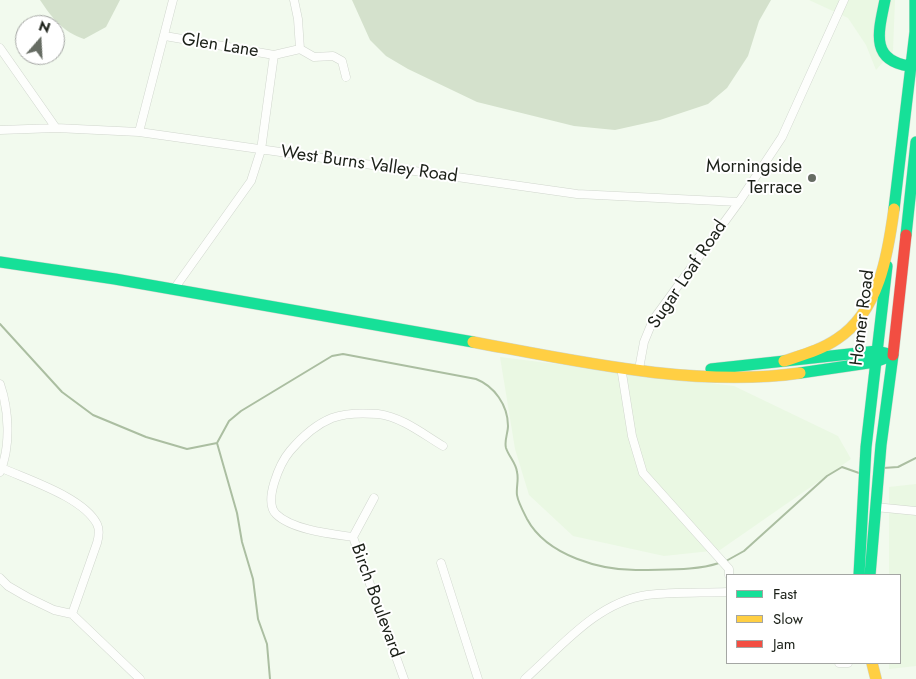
<!DOCTYPE html>
<style>
body{margin:0}
#map{position:relative;width:916px;height:679px;overflow:hidden;background:#f2faee;font-family:Jost,sans-serif}
canvas{display:block}
.legend{position:absolute;left:726px;top:574px;width:175px;height:90px;box-sizing:border-box;background:#fff;border:1px solid #a4a6a3;margin:0;padding:6px 9px;list-style:none;font-size:15px;color:#1b2018}
.legend li{display:flex;align-items:center;gap:10px;height:25px}
.legend b{width:25px;border:1px solid #a4a6a3}
.north{position:absolute;left:15px;top:15px;width:50px;height:50px;box-sizing:border-box;background:#fff;border:1px solid #a4a6a3;border-radius:50%;rotate:19deg;font-size:14px;font-weight:700;line-height:20px;text-align:center;color:#1b2018}
.north::after{content:'';display:block;margin:auto;width:18px;height:22px;background:#666c63;clip-path:polygon(50% 0,100% 100%,50% 72%,0 100%)}
</style>
<div id="map">
<canvas width="916" height="679"></canvas>
<ul class="legend">
<li><b style="height:6px;background:#16e098"></b>Fast</li>
<li><b style="height:6px;background:#ffcf43"></b>Slow</li>
<li><b style="height:6px;background:#f24e42"></b>Jam</li>
</ul>
<div class="north">N</div>
</div>
<script>
const ctx = document.querySelector('canvas').getContext('2d');
ctx.lineJoin = 'round';
function fill(path, color) { ctx.fillStyle = color; ctx.fill(path, 'evenodd'); }
function strokePath(path, color, width, dash) { ctx.strokeStyle = color; ctx.lineWidth = width; ctx.lineCap = dash ? 'butt' : 'round'; ctx.setLineDash(dash || []); ctx.stroke(path); }
function drawText(font, color, halo, rows, align = 'center') {
  ctx.font = font + ' Jost,sans-serif'; ctx.lineWidth = 4; ctx.setLineDash([]); ctx.textBaseline = 'middle'; ctx.strokeStyle = halo; ctx.fillStyle = color; for (const [text, x, y, turn = 0] of rows) {
    ctx.save(); ctx.translate(x, y); ctx.rotate((+turn || 0) * Math.PI / 180); ctx.textAlign = isNaN(turn) ? turn : align; if (halo) ctx.strokeText(text, 0, 0); ctx.fillText(text, 0, 0); ctx.restore();
  }
}
const built = new Path2D(`
 M809 0H895L893 51 876 70 866 45 848 18Z
 M500 357 734 386 838 436 851 459 720 550 664 556 573 536 529 495 515 449Z
 M916 484V666L889 669V663H900V575H889V487Z`);
const green = new Path2D(`
 M40 0H120L106 27 84 39C63 32 52 18 40 0Z
 M352 0H771L759 21 748 56 727 88 708 104 660 120 615 130 574 126 477 102 408 69 386 56 370 40Z`);
const stream = new Path2D(`
 M0 324 62 392 93 415 146 437 187 449 217 443
 M883 468 898 467 916 458
 M726 561 744 551 827 476 842 467 859 473
 M270 679 267 644 258 619 253 579 242 542 237 513 217 443 229 421 241 411 332 356 343 354 476 379C494 386 508 405 508 426 508 433 504 441 506 448 509 457 516 463 517 472 519 480 516 487 517 495 518 502 524 513 527 519 547 556 602 571 640 570 666 569 695 571 719 563`);
const street = new Path2D(`
 M165 36 274 55 300 49 298 19 294 0
 M0 48 56 128
 M300 49 314 57 333 56 342 61 346 77
 M0 130 56 128 139 132 577 194 739 202
 M139 132 173 0
 M174 289 251 181 261 150 274 55
 M621 367 632 436 643 473 729 569V575
 M639 369 644 342 653 320 739 202 782 137 844 0
 M0 384C9 410 11 446 0 472
 M2 468C28 480 83 497 97 524 100 530 99 536 97 543L72 614
 M374 498 353 537 404 679
 M875 507 916 511
 M353 537C332 534 292 530 276 514 263 501 280 463 290 451 301 438 317 424 332 418 345 413 365 413 378 414 402 417 423 434 443 446
 M441 563 478 679
 M0 578 8 586 27 597 54 610 72 614 140 679
 M839 663H848
 M525 679C561 647 597 602 647 595 673 592 701 593 727 592`);
const fast = new Path2D(`
 M885 0C879 30 869 60 909 66
 M894 209 915 32V0
 M906 235 916 142
 M0 262 115 279 473 342
 M711 369 877 351 893 355
 M800 373 875 362 893 355
 M859 575 866 447 887 266
 M870 575 881 445 893 355`);
const slow = new Path2D(`
 M473 342C576 361 696 388 800 373
 M784 361C802 355 821 350 837 339 879 312 888 254 894 209
 M872 663 876 679`);
const jam = new Path2D(`
 M893 355 906 235`);
const markers = [
 [812,178,5,"#666c63"]
];
const streetNames = [
 ["Glen Lane",220,46,9],
 ["West Burns Valley Road",369,165,8],
 ["Sugar Loaf Road",688,275,-56],
 ["Homer Road",863,318,-83],
 ["Birch Boulevard",376,601,70]
];
const poiNames = [
 ["Morningside",802,168],
 ["Terrace",802,189]
];
fill(built, '#eaf8e3');
fill(green, '#d4e1cc');
strokePath(stream, '#abbea1', 2);
strokePath(street, '#d0d6cd', 9);
strokePath(fast, '#d0d6cd', 12);
strokePath(slow, '#d0d6cd', 12);
strokePath(jam, '#d0d6cd', 12);
strokePath(street, '#fdfefc', 8);
strokePath(fast, '#16e098', 11);
strokePath(slow, '#ffcf43', 11);
strokePath(jam, '#f24e42', 11);
for (const [x, y, r, color] of markers) { const dot = new Path2D(); dot.arc(x, y, r, 0, 2 * Math.PI); ctx.fillStyle = color; ctx.fill(dot); strokePath(dot, '#fff', 2); }
drawText('18px', '#1b2018', '#fff', streetNames);
drawText('18px', '#1b2018', '#fff', poiNames, 'right');
</script>
